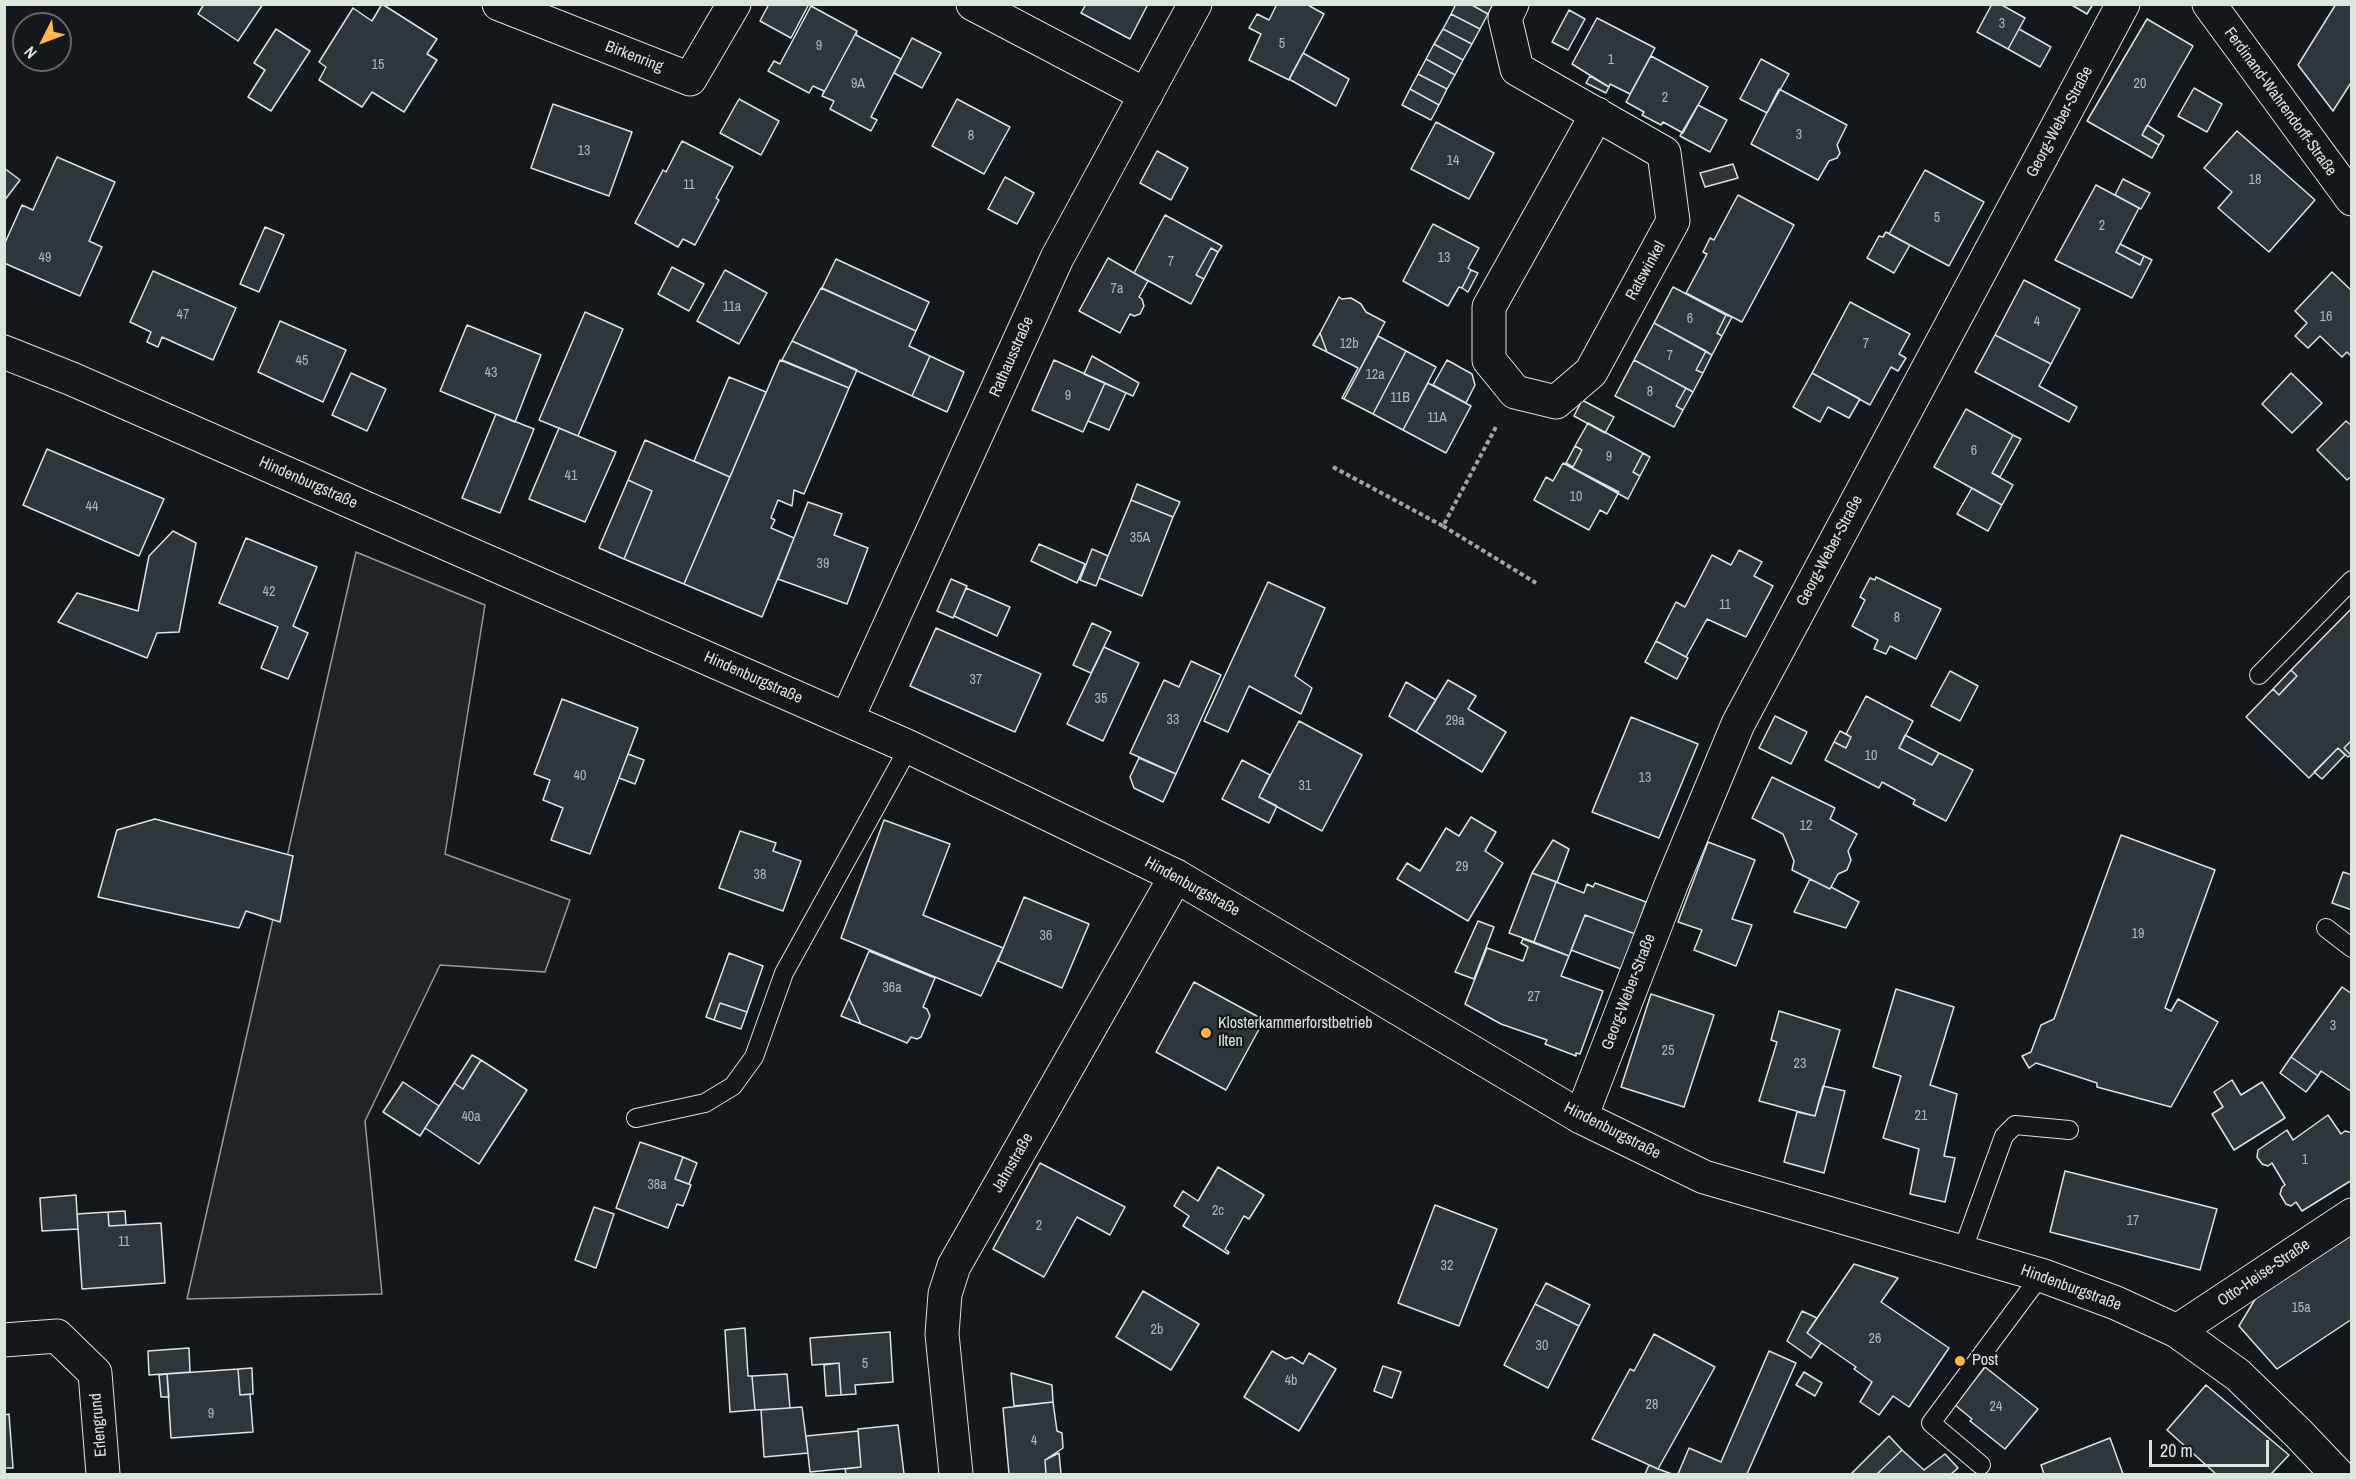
<!DOCTYPE html>
<meta charset="utf-8">
<style>
body{margin:0}
#map{position:relative;width:2356px;height:1479px;overflow:hidden;background:#14181c;font-family:"Archivo Narrow",sans-serif}
canvas{display:block}
.frame{position:absolute;inset:0;border:6px solid #d8e6dc;pointer-events:none}
.north{position:absolute;left:12px;top:12px;width:60px;height:60px;box-sizing:border-box;background:#14181c;border:2px solid #626a69;border-radius:50%;rotate:228deg;font-size:16px;font-weight:700;line-height:24px;text-align:center;color:#d8e6dc}
.north::after{content:'';display:block;margin:auto;width:21px;height:27px;background:#ffb74d;clip-path:polygon(50% 0,100% 100%,50% 72%,0 100%)}
.scale{position:absolute;left:2149px;top:1440px;width:120px;height:27px;box-sizing:border-box;border:3px solid #d8e6dc;border-top:0;padding-left:8px;font-size:18px;line-height:21px;white-space:nowrap;color:#d8e6dc;-webkit-text-stroke:4px #14181c;paint-order:stroke}
</style>
<div id="map">
<canvas width="2356" height="1479"></canvas>
<div class="frame"></div>
<div class="north">N</div>
<div class="scale">20 m</div>
</div>
<script>
const ctx = document.querySelector('canvas').getContext('2d');
ctx.lineJoin = 'round';
function fill(path, color) { ctx.fillStyle = color; ctx.fill(path, 'evenodd'); }
function strokePath(path, color, width, dash) { ctx.strokeStyle = color; ctx.lineWidth = width; ctx.lineCap = dash ? 'butt' : 'round'; ctx.setLineDash(dash || []); ctx.stroke(path); }
function drawText(font, color, halo, rows, align = 'center') {
  ctx.font = font + ' "Archivo Narrow",sans-serif'; ctx.lineWidth = 4.5; ctx.setLineDash([]); ctx.textBaseline = 'middle'; ctx.strokeStyle = halo; ctx.fillStyle = color; for (const [text, x, y, turn = 0] of rows) {
    ctx.save(); ctx.translate(x, y); ctx.rotate((+turn || 0) * Math.PI / 180); ctx.textAlign = isNaN(turn) ? turn : align; if (halo) ctx.strokeText(text, 0, 0); ctx.fillText(text, 0, 0); ctx.restore();
  }
}
const green = new Path2D(`
 M356 552 485 605 445 854 570 900 545 972 440 965 365 1121 382 1294 187 1299Z`);
const building = new Path2D(`
 M204 4H263L238 41 198 14Z
 M382 4 437 39 427 54 437 60 404 112 372 92 362 107 319 80 326 67 319 62 353 8 372 21Z
 M769 4H809L791 38 760 21Z
 M1086 4H1148L1130 39 1081 13Z
 M1277 4H1306L1324 14 1289 80 1249 60 1261 34 1249 28 1257 14 1269 20Z
 M1456 4H1470L1488 14 1480 29 1451 14Z
 M1470 4H1493L1488 14Z
 M1992 4H2000L2025 18 2008 49 1977 32Z
 M2070 4H2093L2087 14Z
 M2336 4H2352V81L2333 111 2298 65Z
 M811 6 857 31 822 96 824 91 813 86 809 93 768 71 774 61 780 64Z
 M1569 10 1585 19 1568 50 1552 42Z
 M1451 14 1480 29 1472 44 1443 29Z
 M1597 18 1655 48 1630 94 1610 84 1609 87 1572 64Z
 M2147 19 2193 46 2142 135 2159 145 2152 158 2087 121Z
 M276 29 310 51 271 111 248 97 265 70 254 63Z
 M1443 29 1472 44 1463 60 1434 44Z
 M2019 29 2051 47 2040 67 2008 49Z
 M857 31 856 35 901 59 871 117 877 120 871 131 830 109 834 101 822 96Z
 M912 38 941 53 922 88 894 73Z
 M1434 44 1463 60 1455 75 1426 59Z
 M1303 53 1349 79 1336 106 1289 79Z
 M1651 56 1708 87 1683 133 1663 122 1661 125 1642 115 1644 112 1626 102Z
 M1426 59 1455 75 1447 89 1418 74Z
 M1761 59 1789 74 1767 113 1740 99Z
 M1418 74 1447 89 1439 105 1410 89Z
 M1590 76 1609 87 1606 93 1586 83Z
 M2194 88 2222 104 2207 132 2178 116Z
 M1410 89 1439 105 1431 120 1402 105Z
 M1779 89 1847 125 1837 145 1840 153 1837 158 1829 161 1818 180 1751 144Z
 M739 99 779 121 761 155 720 133Z
 M957 99 1010 127 984 174 932 146Z
 M553 104 632 132 609 196 531 168Z
 M1698 105 1727 120 1710 152 1680 136Z
 M1436 122 1494 153 1469 199 1411 169Z
 M2147 125 2164 136 2159 145 2142 135Z
 M2237 131 2315 200 2269 252 2218 208 2232 192 2204 168Z
 M682 141 733 167 716 198 719 200 695 245 683 239 678 247 635 223 663 170 666 172Z
 M1157 151 1188 168 1171 200 1140 183Z
 M57 157 115 182 89 241 102 247 80 296 4 263V245L22 205 33 210Z
 M1733 164 1738 178 1705 187 1700 173Z
 M4 168 20 180 4 201Z
 M1925 170 1984 202 1949 266 1889 234Z
 M1005 177 1034 193 1017 224 988 209Z
 M2123 179 2150 193 2141 209 2115 195Z
 M2096 185 2139 208 2116 252 2140 265 2144 256 2152 260 2132 298 2055 260Z
 M1738 195 1794 225 1742 322 1686 293 1707 254 1703 252 1710 238 1714 240Z
 M1165 215 1222 246 1218 252 1211 248 1196 275 1204 279 1191 304 1134 273Z
 M1433 224 1479 248 1468 268 1471 270 1462 288 1459 287 1448 306 1403 281Z
 M265 227 284 235 259 292 240 284Z
 M1886 232 1910 245 1894 273 1867 258 1879 236 1883 237Z
 M2120 244 2144 256 2140 265 2116 252Z
 M1211 248 1218 252 1204 279 1196 275Z
 M1108 258 1148 281 1139 297 1142 299 1144 306 1140 314 1134 316 1130 314 1120 333 1079 311Z
 M836 259 929 302 916 331 822 288Z
 M672 267 704 284 689 311 658 294Z
 M725 270 767 293 739 344 697 321Z
 M1471 270 1478 273 1468 292 1462 288Z
 M153 271 236 308 213 360 162 337 158 347 147 342 151 332 130 322Z
 M2332 272 2352 291V357L2347 352 2342 357 2320 336 2308 348 2295 336 2307 323 2295 311Z
 M2024 280 2080 309 2051 364 1995 335Z
 M1673 287 1726 315 1717 333 1722 336 1712 355 1654 323Z
 M821 288 916 331 909 346 930 356 912 396 792 341Z
 M1339 297 1342 299 1351 298 1361 304 1366 312 1385 322 1344 399 1342 398 1358 368 1327 352 1320 333Z
 M1850 302 1910 334 1899 354 1906 358 1898 371 1891 367 1870 405 1812 373Z
 M585 312 623 329 578 436 539 420Z
 M1726 315 1732 317 1722 336 1717 333Z
 M280 321 346 350 323 402 258 372Z
 M1654 323 1706 351 1696 370 1703 373 1693 392 1634 360Z
 M467 325 541 355 515 422 440 391Z
 M1320 333 1327 352 1313 345Z
 M1995 335 2051 364 2039 386 2077 407 2069 422 1975 372Z
 M1378 336 1406 351 1373 414 1344 399Z
 M792 341 857 370 849 388 782 360Z
 M1406 351 1436 367 1403 430 1373 414Z
 M1706 351 1712 355 1703 373 1696 370Z
 M930 356 964 372 947 412 912 396Z
 M1092 356 1139 383 1133 396 1084 374Z
 M780 360 849 388 804 494 794 490 792 506 778 500 771 518 775 520 771 528 794 538 762 617 684 584Z
 M1054 360 1105 383 1083 432 1032 410Z
 M1447 360 1472 374 1475 385 1466 403 1433 385Z
 M1634 360 1686 388 1676 406 1683 410 1674 427 1615 396Z
 M351 373 386 389 367 431 332 415Z
 M1812 373 1860 399 1849 418 1828 407 1820 422 1793 407Z
 M2291 373 2322 403 2292 433 2262 404Z
 M729 377 766 392 730 477 694 461Z
 M1105 383 1126 393 1109 430 1088 421Z
 M1428 383 1471 406 1446 453 1403 430Z
 M1686 388 1693 392 1683 410 1676 406Z
 M1582 400 1614 417 1605 433 1574 416Z
 M1966 409 2013 435 1992 473 2013 485 2002 505 1934 467Z
 M496 414 534 429 500 513 462 498Z
 M2346 421 2352 426V476L2347 480 2317 450Z
 M1588 423 1643 453 1633 472 1640 476 1628 499 1563 463 1573 467 1582 450 1575 446Z
 M559 428 616 452 585 522 529 499Z
 M2013 435 2021 439 2000 477 1992 473Z
 M645 440 730 477 684 584 624 559 652 491 628 480Z
 M1575 446 1582 450 1573 467 1566 463Z
 M47 449 164 499 139 556 23 505Z
 M1643 453 1650 457 1640 476 1633 472Z
 M1563 463 1619 492 1607 514 1600 510 1589 530 1534 500 1546 477 1553 481Z
 M628 480 652 491 624 559 599 548Z
 M1137 484 1180 502 1173 517 1131 500Z
 M1972 488 2002 505 1988 531 1957 514Z
 M1131 500 1173 517 1142 596 1099 578Z
 M808 502 842 514 834 535 868 548 847 604 778 579Z
 M173 531 196 543 179 632 157 633 147 658 58 622 77 593 138 611 149 556Z
 M246 538 317 567 293 626 308 633 288 679 261 668 278 627 219 603Z
 M1039 544 1085 564 1077 583 1031 561Z
 M1092 549 1108 556 1096 586 1080 580Z
 M1739 550 1762 562 1754 576 1773 586 1746 637 1707 619 1686 657 1656 641 1676 602 1685 607 1712 555 1731 565Z
 M1876 577 1941 609 1916 659 1890 646 1886 654 1874 649 1878 640 1852 626 1865 600 1860 597 1870 578 1875 580Z
 M951 579 967 586 953 618 937 611Z
 M1268 582 1325 608 1295 676 1312 688 1301 714 1249 686 1228 732 1204 721Z
 M966 588 1010 607 997 636 954 616Z
 M2352 608V740L2344 748 2351 755 2348 757 2338 748 2309 778 2246 717 2273 689 2279 695 2288 685 2297 676 2291 670Z
 M1092 623 1111 632 1091 673 1073 665Z
 M936 628 1041 674 1015 732 910 686Z
 M1656 641 1688 658 1677 679 1645 662Z
 M1104 647 1139 663 1103 741 1067 724Z
 M1191 661 1221 675 1176 774 1130 753 1164 680 1179 687Z
 M2291 670 2297 676 2279 695 2273 689Z
 M1950 671 1978 686 1960 721 1931 706Z
 M1448 680 1476 696 1468 709 1506 732 1482 772 1416 732Z
 M1406 682 1436 700 1416 732 1389 716Z
 M1866 696 1913 721 1899 748 1932 765 1939 753 1973 770 1946 821 1913 804 1915 800 1882 782 1879 788 1825 760 1834 742 1846 748 1851 737 1846 734Z
 M562 699 638 728 590 854 551 840 563 808 543 800 550 780 534 774Z
 M1775 716 1807 732 1791 764 1759 748Z
 M1631 717 1698 744 1659 838 1592 812Z
 M1299 721 1362 755 1322 831 1259 797Z
 M1840 731 1851 737 1846 748 1834 742Z
 M1905 735 1939 753 1932 765 1899 748Z
 M2352 740V753L2350 754 2344 748Z
 M2338 748 2345 755 2322 779 2314 772Z
 M628 754 644 760 635 784 619 778Z
 M1139 758 1176 774 1163 802 1134 788 1130 777Z
 M1242 760 1270 775 1259 797 1277 806 1269 823 1222 799Z
 M1772 777 1835 808 1830 819 1857 834 1848 851 1851 860 1847 870 1838 874 1830 889 1792 870 1794 861 1783 834 1752 818Z
 M1471 817 1496 832 1485 851 1503 863 1468 921 1397 879 1407 863 1420 871 1446 828 1459 836Z
 M155 819 293 856 280 922 246 911 239 928 98 897 117 830Z
 M884 820 950 844 923 915 1003 948 981 996 841 938Z
 M740 831 776 843 773 851 801 861 783 911 719 888Z
 M2121 835 2215 870 2165 1008 2171 1011 2178 999 2218 1022 2171 1107 2097 1087V1083L2036 1063 2029 1068 2022 1056 2031 1052 2041 1025 2054 1019Z
 M1553 840 1569 849 1557 882 1532 873Z
 M1708 842 1755 860 1732 919 1752 925 1736 966 1694 950 1702 930 1678 922Z
 M2343 872 2352 875V910L2332 903Z
 M1532 873 1556 882 1534 942 1509 933Z
 M1810 879 1830 889 1831 887 1859 902 1846 928 1794 912Z
 M1556 882 1584 893 1587 884 1593 887 1595 883 1646 902 1635 934 1585 915 1569 956 1534 942Z
 M1024 897 1089 924 1062 988 998 961Z
 M1585 915 1635 934 1621 969 1571 950Z
 M1478 921 1494 927 1474 979 1455 972Z
 M1523 939 1569 956 1561 976 1603 991 1580 1054 1576 1053V1056L1545 1044 1547 1040 1501 1024 1465 1004 1487 948 1523 961 1528 947 1521 943Z
 M869 951 935 978 923 1007 927 1009 930 1016 921 1037 917 1039 911 1037 907 1043 861 1024 849 998Z
 M729 953 763 966 747 1012 720 1003 714 1020 706 1017Z
 M1194 982 1264 1020 1226 1090 1156 1052Z
 M2342 987 2352 994V1092L2321 1071 2318 1076 2291 1057Z
 M1896 989 1954 1007 1930 1085 1957 1094 1944 1156 1955 1158 1945 1202 1910 1194 1919 1149 1883 1138 1901 1076 1873 1067Z
 M1651 994 1714 1015 1684 1107 1621 1087Z
 M849 998 861 1024 841 1016Z
 M720 1003 747 1012 741 1029 714 1020Z
 M1779 1011 1840 1030 1815 1116 1759 1101 1777 1042 1771 1040Z
 M472 1055 481 1060 463 1089 454 1083Z
 M2291 1057 2318 1076 2306 1092 2280 1073Z
 M481 1060 527 1090 479 1164 425 1128 454 1083 463 1089Z
 M2232 1080 2241 1095 2262 1082 2285 1118 2234 1150 2212 1114 2223 1107 2214 1092Z
 M403 1082 439 1106 420 1136 383 1112Z
 M1823 1086 1845 1091 1824 1173 1784 1162 1797 1112 1815 1116Z
 M2328 1115 2341 1134 2345 1131 2352 1133V1180L2302 1211 2296 1202 2291 1206 2286 1204 2280 1194 2282 1187 2285 1185 2272 1163 2268 1166 2262 1164 2257 1157 2258 1150 2287 1130 2293 1140Z
 M640 1142 683 1157 675 1179 691 1185 683 1206 677 1204 668 1228 616 1208Z
 M683 1157 697 1163 689 1184 675 1179Z
 M1040 1163 1125 1207 1110 1235 1077 1217 1044 1277 993 1249Z
 M1218 1167 1264 1195 1249 1219 1244 1216 1225 1249 1229 1252 1228 1254 1183 1226 1189 1216 1174 1206 1183 1191 1198 1201Z
 M2065 1171 2217 1209 2200 1270 2050 1232Z
 M76 1195 78 1229 42 1231 40 1198Z
 M1435 1205 1497 1229 1459 1326 1398 1303Z
 M594 1207 614 1214 596 1268 575 1260Z
 M125 1211 126 1225 109 1226 108 1212Z
 M108 1212 109 1226 161 1223 165 1283 82 1289 77 1214Z
 M2352 1235V1319L2277 1369 2239 1326 2257 1296Z
 M1854 1264 1898 1278 1881 1302 1949 1348 1909 1407 1893 1396 1879 1415 1860 1402 1872 1382 1854 1369 1856 1367 1807 1333Z
 M1546 1283 1590 1305 1579 1326 1535 1304Z
 M1143 1291 1199 1324 1171 1370 1116 1337Z
 M1535 1304 1579 1326 1548 1388 1504 1365Z
 M1802 1311 1817 1318 1807 1333 1821 1343 1811 1358 1787 1341Z
 M745 1328 748 1376H752L755 1410 730 1412 725 1330Z
 M890 1332 893 1382 855 1385 856 1394 841 1395 839 1363 812 1365 810 1338Z
 M1654 1334 1715 1367 1658 1469 1592 1439 1630 1369 1634 1371Z
 M189 1348 190 1372 149 1375 148 1351Z
 M1272 1351 1286 1359 1292 1357 1303 1364 1309 1353 1336 1369 1299 1431 1244 1397Z
 M1769 1351 1796 1363 1747 1474H1678L1689 1448 1721 1462Z
 M839 1363 841 1395 826 1396 824 1365Z
 M1383 1366 1401 1372 1392 1398 1374 1391Z
 M1985 1367 2038 1409 2005 1449 1970 1421 1972 1419 1955 1405Z
 M252 1368 253 1394 240 1395 238 1369Z
 M238 1369 240 1395 250 1394 253 1432 171 1438 167 1374Z
 M1804 1372 1822 1383 1815 1396 1796 1385Z
 M1011 1373 1052 1385 1053 1402 1014 1406Z
 M167 1374 169 1397H161L159 1375Z
 M787 1374 790 1408 755 1410 752 1376Z
 M2206 1385 2289 1455 2271 1474H2216L2167 1430Z
 M1053 1402 1057 1431 1062 1433 1063 1448 1045 1460 1046 1474H1009L1003 1408Z
 M802 1407 808 1453 764 1457 761 1410Z
 M4 1410 5 1415 9 1414 13 1468H4Z
 M898 1425 904 1474H846L845 1469 861 1467 858 1429Z
 M858 1431 861 1467 810 1472 806 1436Z
 M1889 1436 1902 1450 1877 1474H1851Z
 M2110 1438 2123 1474H2044L2041 1465Z
 M1902 1450 1924 1470 1945 1454 1958 1468 1951 1474H1877Z
 M1059 1453 1061 1474H1046L1045 1460Z
 M1649 1465 1658 1469 1672 1474H1645Z`);
const path = new Path2D(`
 M1333 467 1443 526 1497 425
 M1443 526 1536 583`);
const lane = new Path2D(`
 M2259 675 2352 580
 M2326 928 2352 948
 M636 1118 705 1103 733 1086 754 1057 784 973 909 747
 M1962 1252 2004 1136 2015 1125 2069 1130
 M1981 1465 1931 1423 2041 1275`);
const street = new Path2D(`
 M499 4 690 79 734 4
 M973 4 1146 95
 M1512 4 1505 18 1517 69 1664 153 1673 221 1591 372 1556 402 1515 392 1489 360V307L1597 114
 M2209 4 2352 199
 M847 719 1057 258 1195 4
 M1581 1117 1671 885 1738 724 2123 4
 M2177 1331 2352 1215
 M4 1340 57 1336 95 1373 103 1474
 M956 1474 942 1334 945 1294 954 1266 1176 876`);
const secondary = new Path2D(`
 M4 352 72 379 909 747 1176 876 1581 1117 1704 1177 2041 1275 2116 1303 2177 1331 2238 1375 2299 1434 2337 1474`);
const markers = [
 [1206,1033,6,"#ffb74d"],
 [1960,1361,6,"#ffb74d"]
];
const numberNames = [
 ["3",2002,24],
 ["5",1282,44],
 ["9",819,46],
 ["1",1611,60],
 ["15",378,65],
 ["9A",858,84],
 ["20",2140,84],
 ["2",1665,98],
 ["3",1799,135],
 ["8",971,136],
 ["13",584,151],
 ["14",1453,161],
 ["18",2255,180],
 ["11",689,185],
 ["5",1937,218],
 ["2",2102,226],
 ["49",45,258],
 ["13",1444,258],
 ["7",1171,262],
 ["7a",1117,289],
 ["11a",732,307],
 ["47",183,315],
 ["16",2326,317],
 ["6",1690,319],
 ["4",2037,322],
 ["12b",1349,344],
 ["7",1866,344],
 ["7",1670,356],
 ["45",302,361],
 ["43",491,373],
 ["12a",1375,375],
 ["8",1650,392],
 ["9",1068,396],
 ["11B",1400,398],
 ["11A",1437,418],
 ["6",1974,451],
 ["9",1609,457],
 ["41",571,476],
 ["10",1576,497],
 ["44",92,507],
 ["35A",1140,538],
 ["39",823,564],
 ["42",269,592],
 ["11",1725,605],
 ["8",1897,618],
 ["37",976,680],
 ["35",1101,699],
 ["33",1173,720],
 ["29a",1455,721],
 ["10",1871,756],
 ["40",580,776],
 ["13",1645,778],
 ["31",1305,786],
 ["12",1806,826],
 ["29",1462,867],
 ["38",760,875],
 ["19",2138,934],
 ["36",1046,936],
 ["36a",892,988],
 ["27",1534,997],
 ["3",2333,1026],
 ["25",1668,1051],
 ["23",1800,1064],
 ["21",1921,1116],
 ["40a",471,1117],
 ["1",2305,1160],
 ["38a",657,1185],
 ["2c",1218,1211],
 ["17",2133,1221],
 ["2",1039,1226],
 ["11",124,1242],
 ["32",1447,1266],
 ["15a",2301,1308],
 ["2b",1157,1330],
 ["26",1875,1339],
 ["30",1542,1346],
 ["5",865,1364],
 ["4b",1291,1381],
 ["28",1652,1405],
 ["24",1996,1407],
 ["9",211,1414],
 ["4",1034,1441]
];
const streetNames = [
 ["Birkenring",634,57,21],
 ["Ferdinand-Wahrendorff-Straße",2280,102,54],
 ["Georg-Weber-Straße",2060,122,-62],
 ["Ratswinkel",1646,271,-61],
 ["Rathausstraße",1012,357,-66],
 ["Hindenburgstraße",308,483,24],
 ["Georg-Weber-Straße",1830,551,-62],
 ["Hindenburgstraße",753,678,24],
 ["Hindenburgstraße",1192,887,29],
 ["Georg-Weber-Straße",1629,992,-69],
 ["Hindenburgstraße",1612,1131,27],
 ["Jahnstraße",1013,1163,-60],
 ["Otto-Heise-Straße",2264,1273,-34],
 ["Hindenburgstraße",2071,1288,20],
 ["Erlengrund",99,1425,-95]
];
const poiNames = [
 ["Klosterkammerforstbetrieb",1218,1024],
 ["Ilten",1218,1042],
 ["Post",1972,1361]
];
fill(green, '#202428');
strokePath(green, '#939e99', 1.5);
fill(building, '#2c363c');
strokePath(building, '#d8e6dc', 1.5);
strokePath(lane, '#d8e6dc', 20);
strokePath(street, '#d8e6dc', 35);
strokePath(secondary, '#d8e6dc', 35);
strokePath(path, '#9da8a2', 4, [4.5, 3]);
strokePath(lane, '#14181c', 18);
strokePath(street, '#14181c', 33);
strokePath(secondary, '#14181c', 33);
for (const [x, y, r, color] of markers) { const dot = new Path2D(); dot.arc(x, y, r, 0, 2 * Math.PI); ctx.fillStyle = color; ctx.fill(dot); strokePath(dot, '#14181c', 2); }
drawText('14px', '#adbab4', null, numberNames);
drawText('16px', '#d8e6dc', '#14181c', streetNames);
drawText('16px', '#d8e6dc', '#14181c', poiNames, 'left');
</script>
